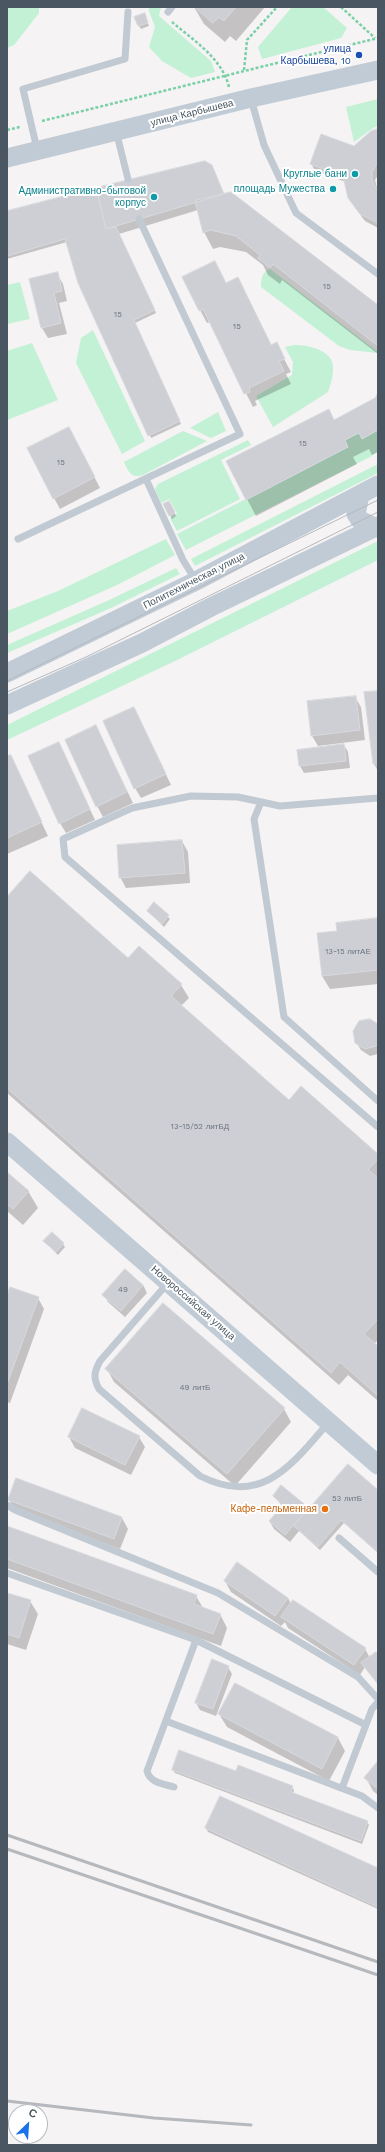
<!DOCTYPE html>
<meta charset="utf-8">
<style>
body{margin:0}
#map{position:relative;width:385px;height:2152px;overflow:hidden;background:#f5f3f3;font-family:"Work Sans",sans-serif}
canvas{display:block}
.frame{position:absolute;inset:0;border:8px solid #4a5661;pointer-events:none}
.north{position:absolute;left:8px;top:2104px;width:40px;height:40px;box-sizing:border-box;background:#fff;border:1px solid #b7bbc0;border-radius:50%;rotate:25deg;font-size:11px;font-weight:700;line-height:16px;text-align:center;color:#4a5661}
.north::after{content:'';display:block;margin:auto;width:14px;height:18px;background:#1a73e8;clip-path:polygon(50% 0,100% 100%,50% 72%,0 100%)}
</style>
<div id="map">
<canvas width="385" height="2152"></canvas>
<div class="frame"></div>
<div class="north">С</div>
</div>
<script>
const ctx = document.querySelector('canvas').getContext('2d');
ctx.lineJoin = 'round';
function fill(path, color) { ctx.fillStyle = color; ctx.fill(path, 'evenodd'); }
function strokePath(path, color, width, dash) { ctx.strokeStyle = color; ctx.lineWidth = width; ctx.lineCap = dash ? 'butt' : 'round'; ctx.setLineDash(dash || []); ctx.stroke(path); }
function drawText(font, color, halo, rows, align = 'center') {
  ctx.font = font + ' "Work Sans",sans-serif'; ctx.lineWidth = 4; ctx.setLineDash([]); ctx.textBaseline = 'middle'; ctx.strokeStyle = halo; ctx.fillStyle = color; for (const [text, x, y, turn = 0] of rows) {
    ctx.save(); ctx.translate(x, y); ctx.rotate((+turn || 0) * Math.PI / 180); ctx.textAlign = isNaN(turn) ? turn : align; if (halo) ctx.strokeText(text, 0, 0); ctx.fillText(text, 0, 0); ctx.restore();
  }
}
const green = new Path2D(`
 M7 7H39V13L14 45 7 48Z
 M149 7H161L159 16 211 61 215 72 191 78 162 61 149 47 155 27 149 11Z
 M292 7H323L347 28 341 38 262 59 258 47Z
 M378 99V126L373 128 354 142 346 107Z
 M270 269 378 352V353L350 350 339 346 261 287C261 280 262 271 270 269Z
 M20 282 30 319 7 324V285Z
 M93 330 145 441 122 454 76 363 81 338Z
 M32 343 58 400 7 420V351Z
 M294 345C308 345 336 350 333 371 333 378 330 385 328 392L273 427 256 396 292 375 293 362 285 347Z
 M218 412 226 431 211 438 190 428Z
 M378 430V451L370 457 186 550 177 534 348 447 345 440 359 433 362 439Z
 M183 431 207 441 143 475C131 479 128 471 124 462Z
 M248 440 251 445 221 460 240 499 177 531 170 518 177 513 169 499 161 503 155 489 158 484Z
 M378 464V473L195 566 191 559Z
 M166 539 175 555 117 585 7 634V611L58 591Z
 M378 541V560L173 662 7 740V725Z
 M176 568 180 574 111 608 7 653V645L107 601Z`);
const shadow = new Path2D(`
 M194 7H265L236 41 230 36 225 42 204 24Z
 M146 18 149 26 141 29 139 26Z
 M378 130V175L375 180 378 192V228L365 221 353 205 346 182 315 171 311 163 354 147Z
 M211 166 224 195 378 307V354L282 280 280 284 268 275 263 265 246 252 220 247 213 249 204 232 198 210 119 234 156 313 135 323 181 424 151 438 67 242 7 259V212Z
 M57 274 63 284 67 301 59 303 67 334 48 338 42 328 31 280Z
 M238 278 272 346 276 344 291 372 286 374 291 384 255 401 257 405 253 407 210 322 207 323 200 310 226 284Z
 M378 395V452L372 455 369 449 353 457 357 464 256 516 247 499 335 421 375 398Z
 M75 439 100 488 60 509 54 498Z
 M169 502 176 516 172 519 164 504Z
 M378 692V771L374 764 365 693Z
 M355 697 361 707 365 740 318 746 312 736Z
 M134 708 171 785 141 798 135 788Z
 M96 726 133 803 103 817 97 806Z
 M59 743 95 820 66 833 60 823Z
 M344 745 348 752 350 768 304 773 300 766 298 751Z
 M10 756 48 836 7 854V758Z
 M182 841 188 852 190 883 126 888 120 877Z
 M7 899 181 985 189 998 181 1006 289 1101 378 1155V1340L374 1344 378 1348V1401L348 1375 339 1385 7 1093Z
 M154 903 170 919 164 927 148 911Z
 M378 919V984L330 989 322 976 318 934 338 932Z
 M378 1025V1054L370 1056 361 1050 356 1042Z
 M7 1173 28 1191 38 1208 23 1225 7 1211Z
 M45 1242 63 1244 65 1247 58 1255Z
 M143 1285 147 1293 125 1317 108 1302 104 1295Z
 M38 1298 44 1309 10 1403 7 1402V1299Z
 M107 1369 284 1409 291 1422 235 1486 114 1382Z
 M69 1437H139L145 1447 131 1475 75 1448Z
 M17 1479 122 1518 128 1529 120 1549 15 1510 9 1500Z
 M378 1491V1553L344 1523 320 1550 299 1531 290 1542 274 1529 270 1522 283 1507 274 1496 309 1510Z
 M7 1527 196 1596 203 1608 220 1614 227 1628 221 1646 7 1568Z
 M225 1581 288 1598 291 1604 365 1649 370 1658 378 1656V1685L365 1667 360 1675 288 1628 285 1622 281 1626 231 1592Z
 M7 1594 30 1601 38 1614 26 1650 7 1644Z
 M228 1667 232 1674 216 1716 200 1710 196 1703Z
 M235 1684 338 1738 345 1751 329 1781 227 1727 219 1714Z
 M378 1763V1795L373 1791 366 1778Z
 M173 1770 237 1773 292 1787 294 1790 293 1794 367 1822 369 1825 362 1844 175 1773Z
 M206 1828 378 1869V1909L208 1832Z`);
const building = new Path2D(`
 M195 7H236L224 21 219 17 213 23Z
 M145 13 148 23 138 26 134 17Z
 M378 129V161L372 172V180L378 192V223L360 214 348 198 343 176 310 164 321 134 354 146 371 131Z
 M205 161 212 165 224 194 106 229 96 188Z
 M96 188 106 229 116 227 155 310 134 320 180 421 148 436 78 283 65 239 7 256V211Z
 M231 192 378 305V346L273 264 270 268 258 258 260 255 236 236 210 230 203 233 195 201Z
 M215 261 226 283 238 277 271 345 277 342 285 359 279 361 284 371 249 388 250 392 244 394 203 309 199 311 182 277Z
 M58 272 62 291 54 293 61 323 41 328 29 279Z
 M378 393V430L362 439 359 433 345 440 348 447 246 500 226 461 329 409 334 420 375 398Z
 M69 427 95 477 53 499 27 448Z
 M169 501 175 512 169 516 163 504Z
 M378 691V764H373L364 692Z
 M356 696 360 730 311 736 307 701Z
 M134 707 166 774 134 789 103 721Z
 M96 725 127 792 96 807 65 740Z
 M59 742 90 809 59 824 28 756Z
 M344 744 346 761 299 766 297 750Z
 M11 755 42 822 7 838V756Z
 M182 840 185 873 119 878 117 845Z
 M30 871 128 958 139 946 182 984 171 996 289 1100 301 1086 378 1154V1159L368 1170 378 1178V1319L364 1334 378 1346V1396L340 1362 331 1373 7 1088V897Z
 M154 902 169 915 162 924 147 911Z
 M378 918V970L322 976 317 933 337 931 336 923Z
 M370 1019 378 1024V1044L376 1046 365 1049 355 1043 353 1031 359 1021Z
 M7 1172 29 1191 13 1209 7 1204Z
 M52 1232 64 1243 56 1252 43 1241Z
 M125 1269 143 1285 121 1311 102 1295Z
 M10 1287 39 1297 7 1384V1296Z
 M163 1303 285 1408 227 1474 105 1369Z
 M82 1408 140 1436 125 1465 68 1437Z
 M348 1464 378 1490V1552L341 1520 318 1547 294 1526Z
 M16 1478 122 1517 114 1539 8 1500Z
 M281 1485 309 1508 285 1535 269 1521 283 1505 273 1496Z
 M7 1526 197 1595 194 1604 221 1614 213 1634 7 1559Z
 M237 1562 288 1598 275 1616 224 1581Z
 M7 1593 31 1600 19 1638 7 1634Z
 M293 1600 366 1648 354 1665 281 1617Z
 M376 1652 378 1654V1684L361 1663Z
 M212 1659 229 1666 213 1709 195 1703Z
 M235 1683 338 1737 322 1769 218 1714Z
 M179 1750 236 1771 238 1765 293 1786 291 1792 368 1821 361 1841 172 1770Z
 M378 1761V1789L364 1778Z
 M220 1796 378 1868V1907L205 1828Z`);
const path = new Path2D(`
 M341 7 375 38
 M172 22C193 40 222 58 229 87
 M244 70 247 40 277 7
 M42 121 378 38
 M7 130 20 127`);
const service = new Path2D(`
 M168 12 172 7
 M251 99 264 145 296 213 378 274
 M116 131 128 179
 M37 149 23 89 125 59 128 12
 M146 479 183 560 196 581
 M18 539 240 434 139 219
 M378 798 280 806 238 797 191 796 132 808 63 839 65 857 378 1127
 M261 802 254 819 284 1017 378 1101
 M167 1284 100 1361C94 1372 93 1378 99 1389L200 1476C261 1507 291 1466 328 1423
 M7 1505 15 1510 218 1593 358 1677 378 1699
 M339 1538 378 1572
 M7 1573 196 1640 366 1725
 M166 1721 362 1796 378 1808
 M174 1787C164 1784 150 1783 147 1771L196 1640
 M342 1788 372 1709 378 1702`);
const secondary = new Path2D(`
 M7 158 251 98 378 70
 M360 495 356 514 360 520 376 528
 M7 673 196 581 378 485
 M7 705 142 643 211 607 378 526
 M7 1142 378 1465`);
const tram = new Path2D(`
 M7 681 378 500
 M7 692 86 657 378 512`);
const rail = new Path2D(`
 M7 1835 378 1962
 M7 1849 378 1975
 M7 2101 154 2118 251 2125`);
const markers = [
 [359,55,4,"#1a4fb4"],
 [355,174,4,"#0f9aa8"],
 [333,189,4,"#0f9aa8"],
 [154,197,4,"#0f9aa8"],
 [325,1509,4,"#e8710a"]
];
const numberNames = [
 ["15",327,287],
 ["15",118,315],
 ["15",237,327],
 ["15",303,444],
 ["15",61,463],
 ["13-15 литАЕ",348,952],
 ["13-15/52 литБД",200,1127],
 ["49",123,1290],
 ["49 литБ",195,1388],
 ["53 литБ",347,1499]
];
const transitNames = [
 ["улица",351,49],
 ["Карбышева, 10",351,61]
];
const streetNames = [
 ["улица Карбышева",192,113,-14],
 ["Политехническая улица",194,581,-27],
 ["Новороссийская улица",193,1303,41]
];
const cultureNames = [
 ["Круглые бани",347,174],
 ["площадь Мужества",325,189],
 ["Административно-бытовой",146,191],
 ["корпус",146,203]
];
const foodNames = [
 ["Кафе-пельменная",317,1509]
];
fill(green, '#c3f1d5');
fill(shadow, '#0003');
fill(building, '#cdcfd5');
strokePath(building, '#d7d9de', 1);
strokePath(path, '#7ad0a6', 2.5, [3, 2]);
strokePath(service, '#c1cad2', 7);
strokePath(secondary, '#c1cbd6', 19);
strokePath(tram, '#b5b8bd', 1);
strokePath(rail, '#b5b8bd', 3);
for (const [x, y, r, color] of markers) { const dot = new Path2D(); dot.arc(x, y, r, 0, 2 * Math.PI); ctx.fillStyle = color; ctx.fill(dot); strokePath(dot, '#fff', 1.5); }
drawText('8px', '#6b747e', null, numberNames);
drawText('10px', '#164399', '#fff', transitNames, 'right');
drawText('10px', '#4a5661', '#fff', streetNames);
drawText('10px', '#0d838f', '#fff', cultureNames, 'right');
drawText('10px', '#c56008', '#fff', foodNames, 'right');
</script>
